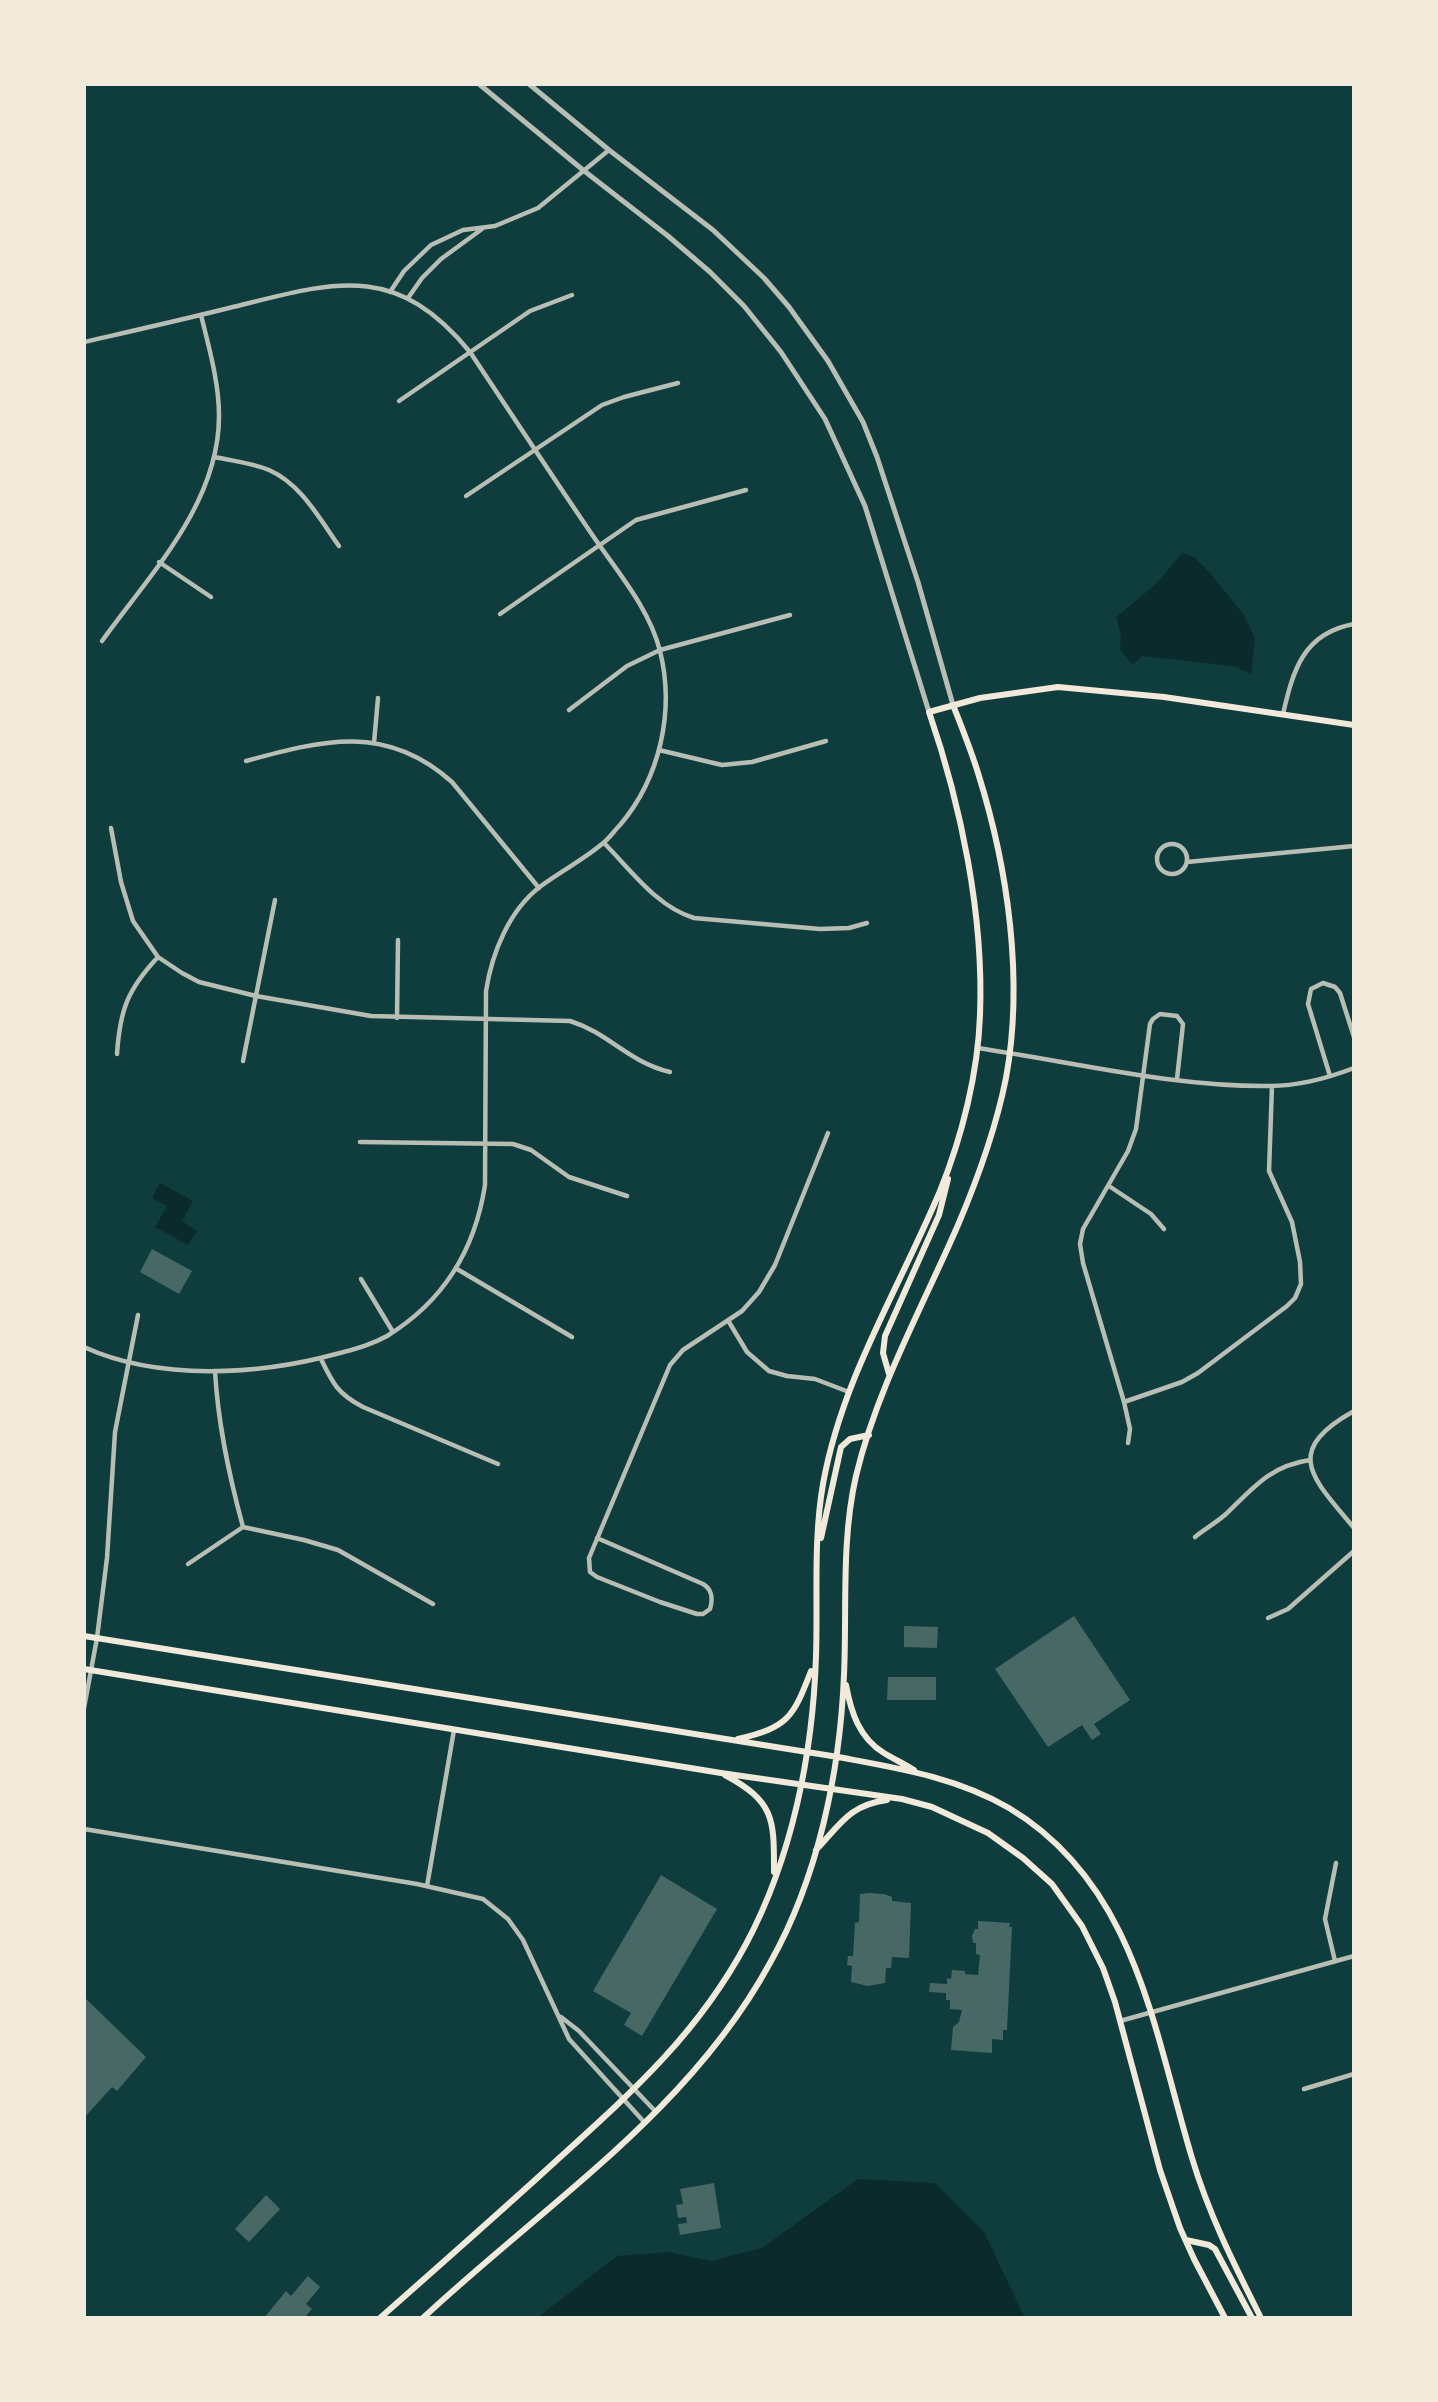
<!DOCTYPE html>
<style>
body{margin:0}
#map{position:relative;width:1438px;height:2402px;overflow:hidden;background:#0f3d3e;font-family:Commissioner,sans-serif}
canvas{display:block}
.frame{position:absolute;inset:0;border:86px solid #f1e9da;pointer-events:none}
</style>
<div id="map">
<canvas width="1438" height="2402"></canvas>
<div class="frame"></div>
</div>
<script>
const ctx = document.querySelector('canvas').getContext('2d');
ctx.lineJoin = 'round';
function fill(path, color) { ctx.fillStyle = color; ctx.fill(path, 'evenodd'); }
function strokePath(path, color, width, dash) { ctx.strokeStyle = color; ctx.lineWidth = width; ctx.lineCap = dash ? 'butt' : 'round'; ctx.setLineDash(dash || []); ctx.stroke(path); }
const water = new Path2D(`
 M1182 553 1194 557 1210 573 1244 615 1255 639 1251 674 1233 666 1142 656 1133 665 1120 650 1121 635 1116 617 1155 585Z
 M160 1183 193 1201 182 1221 197 1231 188 1245 155 1227 167 1206 152 1198Z
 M858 2179 935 2183 984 2232 1025 2318H537L617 2256 668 2252 711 2261 762 2248Z`);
const building = new Path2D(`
 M152 1249 192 1271 179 1294 140 1272Z
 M1074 1616 1130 1700 1094 1724 1101 1734 1092 1740 1082 1725 1048 1747 995 1669Z
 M904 1626 938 1627 937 1648 904 1647Z
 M888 1677H936V1700H887Z
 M661 1875 717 1909 642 2036 624 2025 631 2013 593 1991Z
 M869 1893 884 1894 892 1897V1901L911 1903 909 1958 892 1957 891 1968H886L885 1983 868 1986 851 1982 852 1966 847 1965 848 1956H853L855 1923 859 1922 860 1894Z
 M978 1921 1010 1923 1009 1927H1012L1007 2030H1003V2040L992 2039V2053L951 2050 953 2027 959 2022 962 2010 950 2009V2000H946V1993L929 1992 930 1983 947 1984V1978L951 1979 952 1970 965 1971V1974L978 1975 980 1955 976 1954V1943H973L972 1936 975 1929H978Z
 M84 1997 146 2057 117 2091 112 2087 84 2118Z
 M714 2183 721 2228 680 2235 678 2224 687 2223 686 2217 678 2218 676 2205 683 2204 680 2189Z
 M266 2195 280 2209 249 2242 235 2229Z
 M308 2276 320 2287 306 2304 312 2309 304 2318H264L286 2291 291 2296Z`);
const minor = new Path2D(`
 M390 292 404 271 431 245 463 230 495 226 538 208 609 150
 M408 298 422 278 441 259 482 229
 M84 342C132 331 181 320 229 308 331 283 394 259 470 352 510 412 550 473 591 533 615 569 649 607 660 651 675 711 660 778 620 825 614 831 609 839 602 844 583 860 561 871 541 886 509 910 492 953 486 991L485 1185C475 1250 444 1301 387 1336 371 1345 353 1350 336 1354 259 1375 158 1381 84 1347
 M399 401 530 311 572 295
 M215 457C233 461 252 463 269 470 301 484 319 518 339 546
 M466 496 602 405 624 397 678 383
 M159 562 211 597
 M500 614 636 520 746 490
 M102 641C150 574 219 504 219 416 219 382 209 348 201 315
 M569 710 627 666 660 650 790 615
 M1283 714C1293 671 1303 633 1354 624
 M374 743 378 698
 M659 750 722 765 752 762 826 741
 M246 761C323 740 386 723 452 782L539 888
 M111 828 121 882 133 921 158 957 182 973 199 982 256 996 371 1016 570 1021C609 1033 628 1062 670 1072
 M604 843C631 870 657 907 694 918L820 929 849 928 867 923
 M1157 859a15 15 0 1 1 30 0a15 15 0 1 1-30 0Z
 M1187 862 1354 846
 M397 1018 398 940
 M977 1048C1074 1062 1172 1087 1270 1086 1298 1086 1328 1078 1354 1068
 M117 1054C120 1009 128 989 158 957
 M243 1061 275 900
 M1330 1076 1308 1004 1311 989 1323 983 1335 987 1340 993 1354 1037
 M1177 1079 1183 1024 1177 1016 1160 1014 1153 1019 1150 1024 1136 1129 1128 1151 1083 1229 1080 1244 1083 1263 1124 1402 1182 1382 1198 1373 1287 1306 1295 1298 1301 1284 1300 1262 1292 1222 1269 1171 1272 1086
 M360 1142 513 1144 531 1150 569 1177 627 1196
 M1109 1186 1151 1214 1164 1229
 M457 1269 572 1337
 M361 1279 393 1332
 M729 1322 747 1352 769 1371 787 1376 815 1379 849 1392
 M321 1359C333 1384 338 1394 363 1407L498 1464
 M215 1371C218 1425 229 1475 243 1527L304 1540 338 1550 433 1604
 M1124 1402 1130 1429 1128 1443
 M1354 1411C1281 1452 1313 1478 1354 1528
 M1195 1537C1205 1529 1217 1522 1226 1514 1254 1487 1270 1466 1310 1460
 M597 1538 703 1584C712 1589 713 1599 710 1609L703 1614H697L660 1602 597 1577 590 1572 589 1558 670 1365 683 1350 742 1311 759 1292 775 1265 828 1133
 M188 1564 243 1527
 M1268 1618 1288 1609 1354 1551
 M84 1708 97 1638 107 1558 115 1432 138 1315
 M84 1829 417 1884 483 1899 508 1919 523 1940 569 2039 645 2123
 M427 1886 454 1730
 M1335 1961 1325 1919 1336 1863
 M561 2017 579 2031 656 2112
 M1120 2021 1354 1956
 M1304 2089 1354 2074`);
const tertiary = new Path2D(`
 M479 84 583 170 668 236 710 272 744 306 781 352 825 419 865 506 929 712
 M529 84 609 150 713 230 764 278 789 307 828 361 863 422 877 457 918 582 953 705`);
const secondary = new Path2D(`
 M889 1374 883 1353 885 1336 939 1215 948 1179
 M821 1538 841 1447 850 1439 869 1435
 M84 1636 838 1757C897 1768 956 1777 1009 1808 1136 1884 1153 2029 1192 2158 1209 2215 1235 2266 1261 2318
 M84 1669 721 1773 902 1799 932 1807 988 1833 1023 1858 1052 1884 1082 1926 1103 1968 1115 2002 1160 2170 1180 2228 1194 2259 1225 2318
 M846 1685C851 1712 859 1738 884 1753 894 1759 904 1764 914 1770
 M738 1739C788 1727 793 1718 811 1671
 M725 1775C775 1802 774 1819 774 1872
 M816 1850C840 1825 849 1805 887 1800
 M1186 2240 1209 2245 1215 2249 1252 2318
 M380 2318C439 2266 498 2214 556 2161 631 2093 697 2035 746 1944 792 1858 813 1753 816 1656 818 1599 813 1541 823 1484 842 1378 899 1289 940 1191 962 1137 978 1073 980 1015 984 916 961 805 929 712L980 698 1058 687 1164 697 1354 725
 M423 2318C544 2205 689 2112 770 1963 818 1878 840 1772 844 1675 847 1610 841 1541 856 1476 877 1388 922 1308 958 1225 978 1178 996 1128 1006 1078 1024 980 1008 868 978 773 971 750 962 728 953 705`);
fill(water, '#0a2a2b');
fill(building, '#486865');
strokePath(minor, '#b8beb3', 4.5);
strokePath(tertiary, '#b8beb3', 5);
strokePath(secondary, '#f1e9da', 6);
</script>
